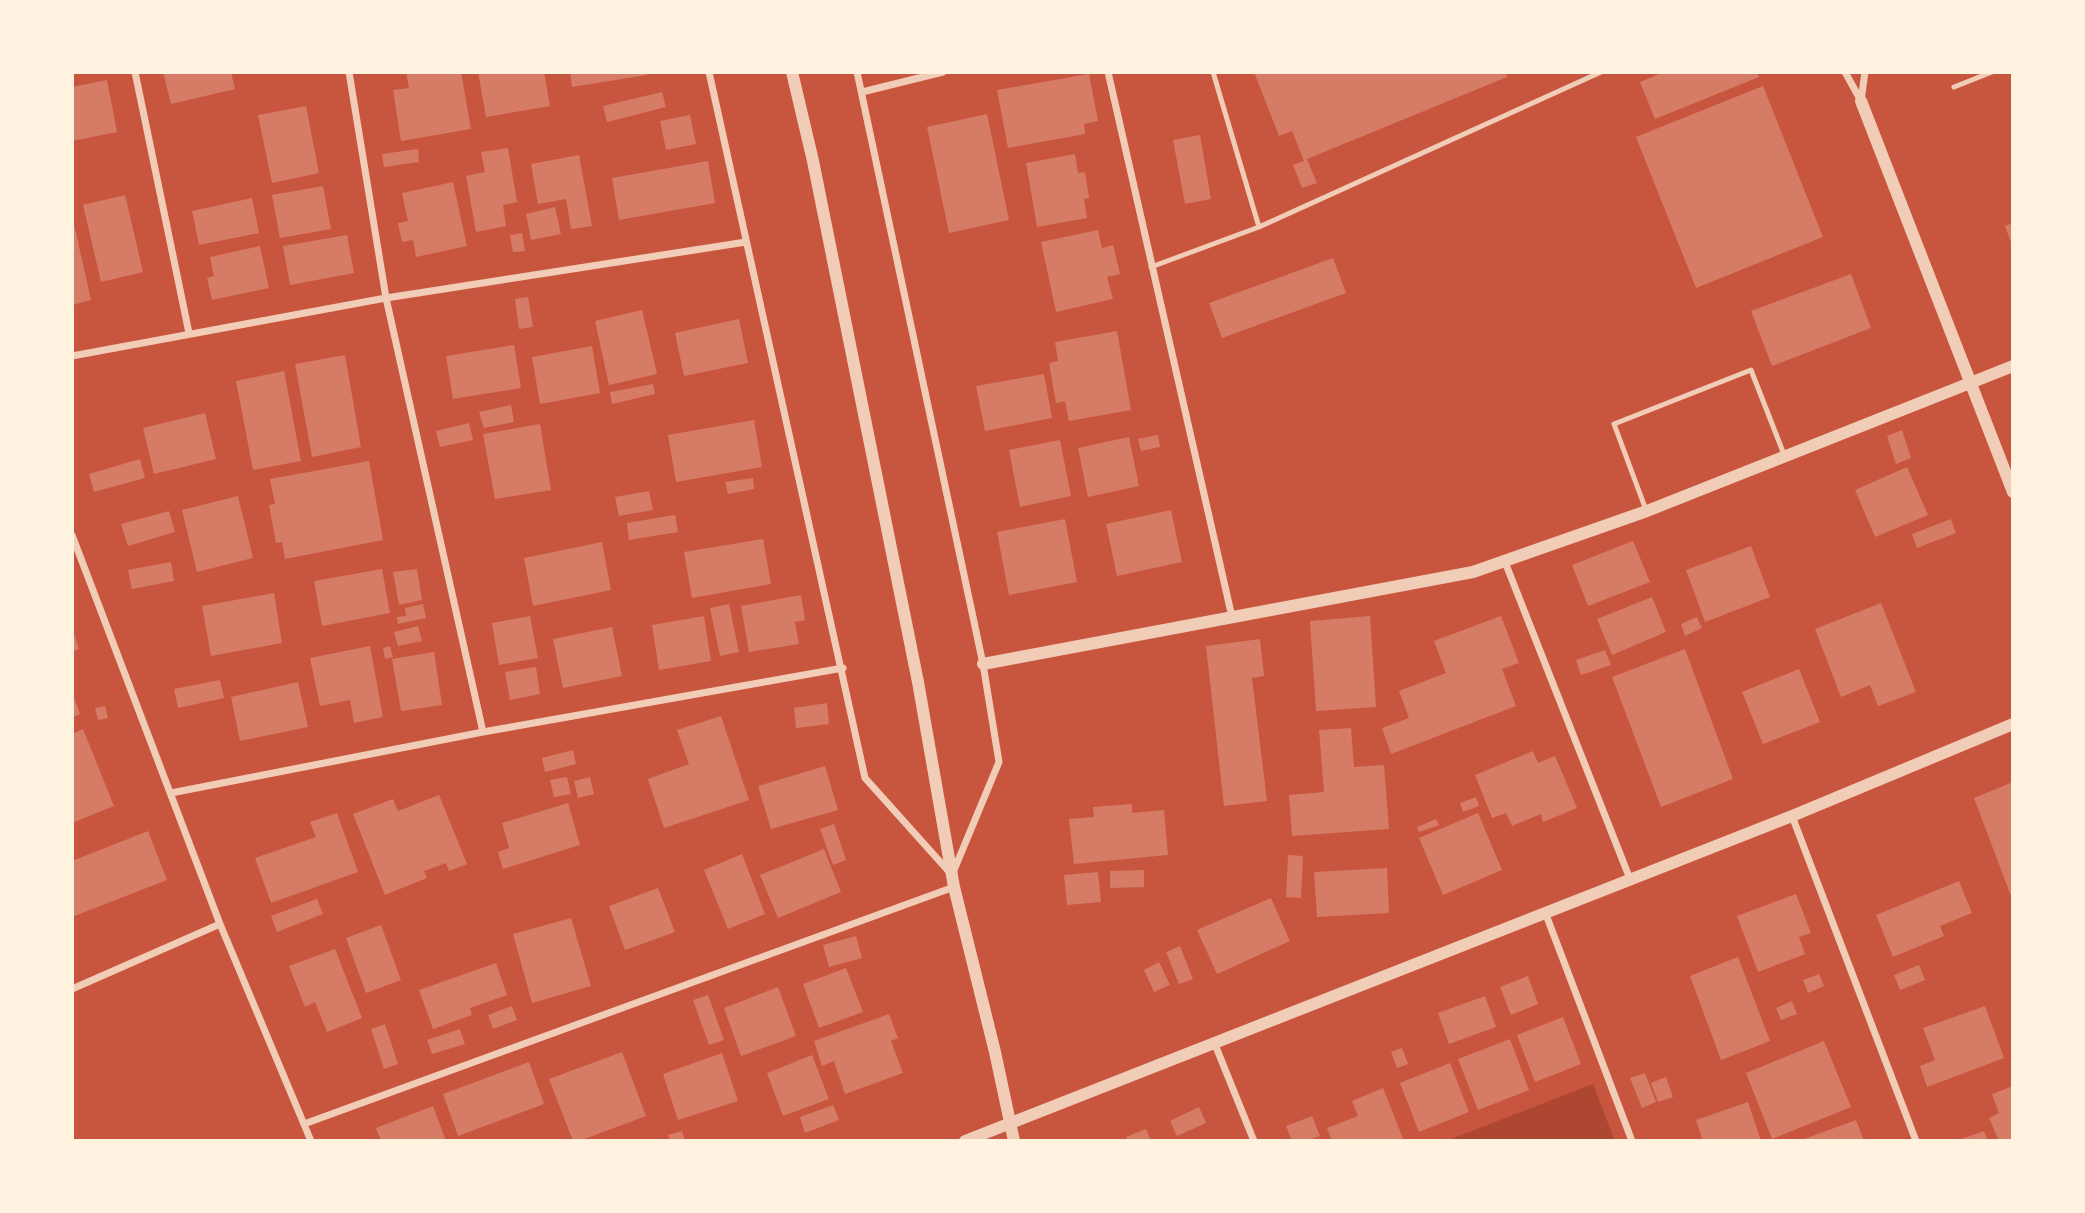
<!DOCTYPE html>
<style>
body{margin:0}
#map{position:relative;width:2085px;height:1213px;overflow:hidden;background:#c8553d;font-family:Barlow,sans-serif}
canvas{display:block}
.frame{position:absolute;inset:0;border:74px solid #fff3e0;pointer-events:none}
</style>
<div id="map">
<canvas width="2085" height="1213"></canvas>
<div class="frame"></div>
</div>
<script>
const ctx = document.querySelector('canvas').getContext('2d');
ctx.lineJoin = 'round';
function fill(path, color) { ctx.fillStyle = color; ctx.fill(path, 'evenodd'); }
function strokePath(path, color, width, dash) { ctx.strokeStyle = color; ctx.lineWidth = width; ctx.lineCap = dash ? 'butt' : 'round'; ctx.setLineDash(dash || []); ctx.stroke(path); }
const green = new Path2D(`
 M1593 1084 1615 1141H1446Z`);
const building = new Path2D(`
 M163 72H231L235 89 171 104Z
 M406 72H461L471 129 401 141 393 90 409 88Z
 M478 72H544L550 106 486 117Z
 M570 72H646L647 75 572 87Z
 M1254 72H1505L1507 77 1307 159 1317 183 1302 188 1293 165 1304 161 1292 131 1279 136Z
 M1664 72H1756L1759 77 1655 119 1640 82Z
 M1089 74 1098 121 1084 124 1085 134 1008 148 997 90Z
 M107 80 117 132 72 141V87Z
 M1763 86 1823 237 1696 288 1636 137Z
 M662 92 666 107 607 122 603 106Z
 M306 106 319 173 272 183 258 115Z
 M987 114 1009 220 949 233 927 127Z
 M690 115 696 144 666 150 660 121Z
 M1200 135 1211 199 1185 204 1173 140Z
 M508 148 517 202 503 205 506 226 476 232 466 176 485 172 481 152Z
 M418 149 419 162 384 167 382 154Z
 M1075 154 1078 173 1085 172 1089 198 1084 199 1087 218 1037 227 1026 163Z
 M579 155 592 226 571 229 566 199 538 204 531 164Z
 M708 161 715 203 619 220 612 178Z
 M453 182 467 246 416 257 413 240 402 242 398 223 408 221 402 193Z
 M323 186 331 229 280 238 272 195Z
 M125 195 143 272 101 282 83 205Z
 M252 198 259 233 199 245 192 211Z
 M555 207 561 234 531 240 526 214Z
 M72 215 91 300 72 305Z
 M2013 223V248L2005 226Z
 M1098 230 1102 248 1113 245 1120 274 1107 277 1113 299 1056 312 1041 242Z
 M522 233 525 251 513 252 510 235Z
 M347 235 354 273 290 285 283 246Z
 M260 246 269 288 212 300 207 278 214 276 210 257Z
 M1333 258 1346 293 1222 338 1209 303Z
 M1851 274 1871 328 1772 366 1751 311Z
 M528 297 533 327 519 329 515 299Z
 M642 310 657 374 609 385 595 321Z
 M739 319 748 363 684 376 675 333Z
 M1117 331 1131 410 1069 421 1065 401 1056 403 1049 363 1058 361 1055 342Z
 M514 345 521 388 453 399 446 356Z
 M592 346 600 393 540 404 532 357Z
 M345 355 361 447 312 457 295 364Z
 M284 371 301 461 253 470 236 381Z
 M1044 374 1052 418 985 431 976 386Z
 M653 384 655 394 612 404 610 392Z
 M511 405 514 422 484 428 479 412Z
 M205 413 216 459 154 474 143 428Z
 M754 420 762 467 676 482 668 435Z
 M469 423 473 440 440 447 436 431Z
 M540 424 551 490 495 499 483 434Z
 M1902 430 1911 458 1896 464 1887 436Z
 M1158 435 1160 447 1141 451 1138 439Z
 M1129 437 1139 486 1088 497 1078 448Z
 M1060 440 1071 496 1020 507 1009 450Z
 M140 459 145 478 94 492 89 474Z
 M369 461 383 540 285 559 282 542 276 543 269 505 275 504 270 479Z
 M1907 467 1928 515 1875 537 1855 490Z
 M753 478 754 489 728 494 725 482Z
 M649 491 653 510 619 516 615 497Z
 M238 496 253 558 197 572 182 510Z
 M1171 510 1182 562 1117 576 1106 524Z
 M169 511 175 532 128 546 121 524Z
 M675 515 678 532 629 540 627 523Z
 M1065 519 1077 582 1009 595 997 532Z
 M1951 519 1956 533 1917 548 1912 534Z
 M763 539 771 584 692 598 684 552Z
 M1633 541 1650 582 1588 606 1572 565Z
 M602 542 611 590 533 606 524 558Z
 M1751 546 1770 597 1705 622 1686 570Z
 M171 562 174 581 132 589 128 570Z
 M382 569 390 613 322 626 314 581Z
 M417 569 422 600 399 605 393 572Z
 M274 593 282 643 211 656 202 606Z
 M801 595 805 620 795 622 799 644 749 652 741 606Z
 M1652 597 1666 632 1612 655 1597 619Z
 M1881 603 1916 692 1878 706 1870 685 1841 697 1815 629Z
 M423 604 426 618 398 624 397 617 406 616 405 608Z
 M729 604 739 652 720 656 710 608Z
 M530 616 538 658 499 665 492 623Z
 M704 616 711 661 659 670 652 625Z
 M1370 616 1376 707 1316 711 1310 621Z
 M1501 616 1519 663 1502 669 1516 706 1391 754 1382 728 1409 718 1399 691 1446 673 1434 641Z
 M1697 617 1702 628 1685 636 1681 624Z
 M418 626 422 641 398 646 394 632Z
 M612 627 622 676 563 688 553 639Z
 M75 636 79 649 72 652V637Z
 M1260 639 1264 676 1252 678 1267 801 1224 806 1206 646Z
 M370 646 383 717 354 723 350 700 320 706 310 658Z
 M390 646 393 657 385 659 383 648Z
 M1685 649 1733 779 1661 807 1612 677Z
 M1605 650 1611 665 1581 675 1576 660Z
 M434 652 442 705 401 711 392 659Z
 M536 667 540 694 510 700 505 672Z
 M1799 669 1820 722 1763 744 1742 692Z
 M220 680 224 698 178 708 174 689Z
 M298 682 308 727 240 741 231 697Z
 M72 692 80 714 72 718Z
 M827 703 829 724 796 728 794 708Z
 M105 706 108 718 98 720 95 708Z
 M721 716 749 800 664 828 648 779 689 764 677 730Z
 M1351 728 1354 767 1384 765 1389 829 1292 836 1289 795 1324 792 1319 730Z
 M83 729 114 806 72 823V734Z
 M573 750 576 764 545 772 542 758Z
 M1533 751 1538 763 1555 756 1577 808 1543 822 1541 814 1512 826 1506 813 1492 818 1475 775Z
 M825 766 838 810 771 829 758 786Z
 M567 777 571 794 554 797 550 780Z
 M590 777 594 794 578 798 574 781Z
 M2013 782V895L2011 896 1974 798Z
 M439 795 467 864 449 871 446 863 424 871 427 878 385 895 353 814 393 799 398 811Z
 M1476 797 1479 806 1463 812 1460 803Z
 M568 803 580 845 503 869 498 852 509 848 502 823Z
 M1132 804V813L1164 810 1168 855 1074 864 1069 819 1094 817 1093 807Z
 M337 813 358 872 271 903 255 858 316 837 310 822Z
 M1478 813 1502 870 1443 895 1419 838Z
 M1436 819 1439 825 1419 832 1417 827Z
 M834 824 846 860 833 865 820 829Z
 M148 831 167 880 72 917V861Z
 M824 849 841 892 778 918 760 875Z
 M742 854 765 914 728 929 704 870Z
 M1288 855 1303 856 1301 898 1286 897Z
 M1387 868 1389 913 1317 917 1314 872Z
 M1144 870V887L1110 888V871Z
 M1098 872 1101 902 1067 905 1064 875Z
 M1959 881 1972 913 1940 926 1944 936 1893 957 1876 915Z
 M658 888 675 932 625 950 609 906Z
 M1796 894 1811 933 1799 937 1805 954 1758 972 1737 916Z
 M1271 898 1290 941 1217 974 1197 930Z
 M317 899 323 914 277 932 271 916Z
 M571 918 591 986 532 1003 513 934Z
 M381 925 401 980 366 993 346 938Z
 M856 936 862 958 829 967 823 945Z
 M1180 946 1193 979 1179 984 1166 952Z
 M335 949 362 1018 327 1032 315 1002 305 1007 289 966Z
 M1738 957 1770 1041 1721 1060 1690 976Z
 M1159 962 1170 985 1154 992 1144 970Z
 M496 963 507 995 470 1008 472 1015 433 1029 419 990Z
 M1919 965 1925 980 1900 990 1894 975Z
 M846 968 863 1012 819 1028 803 984Z
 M1819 974 1824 986 1808 993 1803 980Z
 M1528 976 1538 1004 1511 1015 1500 987Z
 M778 987 796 1036 741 1056 724 1008Z
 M708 995 724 1040 709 1045 693 1000Z
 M1485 996 1496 1027 1449 1044 1438 1013Z
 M1792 1001 1797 1014 1781 1020 1776 1008Z
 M512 1006 517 1020 493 1029 488 1015Z
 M1985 1006 2004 1058 1927 1087 1920 1066 1935 1060 1923 1028Z
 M889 1014 898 1038 891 1041 903 1073 845 1094 834 1061 822 1066 814 1041Z
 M1563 1017 1581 1064 1535 1082 1517 1035Z
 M385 1024 398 1064 384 1069 371 1029Z
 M460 1029 465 1044 432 1054 427 1040Z
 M1510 1039 1529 1090 1478 1110 1458 1059Z
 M1824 1041 1851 1107 1772 1139 1746 1073Z
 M1402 1048 1408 1064 1397 1068 1391 1052Z
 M622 1052 646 1116 579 1141H573L549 1079Z
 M722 1053 738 1101 678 1120 663 1074Z
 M812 1055 829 1099 783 1116 767 1073Z
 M529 1062 544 1104 458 1136 443 1094Z
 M1450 1063 1469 1112 1419 1132 1400 1083Z
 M1645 1073 1656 1102 1642 1108 1630 1078Z
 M1666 1077 1673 1097 1658 1102 1651 1083Z
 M2013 1086V1138L1999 1141 1989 1118 1999 1113 1992 1094Z
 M1383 1088 1404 1141H1332L1327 1128 1358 1116 1352 1101Z
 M1748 1102 1761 1141H1703L1696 1120Z
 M833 1105 839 1120 805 1133 800 1117Z
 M433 1106 446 1141H381L376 1128Z
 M1199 1107 1206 1123 1177 1136 1170 1121Z
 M1312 1116 1320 1136 1306 1141H1292L1286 1126Z
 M1856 1120 1864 1141H1799Z
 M1146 1129 1151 1141H1128L1126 1137Z
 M682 1131 685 1141H670L668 1135Z
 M1984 1131 1988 1141H1956Z`);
const service = new Path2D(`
 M1954 87 1992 72
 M1259 227 1601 72
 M1151 267 1259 227 1213 72
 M1646 510 1614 424 1751 370 1785 457`);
const minor = new Path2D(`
 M135 72 189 333
 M349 72 386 298 483 732
 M709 72 865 778 952 875 999 762 983 664 857 72
 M1108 72 1232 617
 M1845 72 1861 101
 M862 92 943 72
 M1861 101 1865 72
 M72 356 386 298 746 242
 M72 535 220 924 311 1141
 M1505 562 1630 879
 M171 793 483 732 843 668
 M1792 816 1916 1141
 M1545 912 1632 1141
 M72 989 220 924
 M1214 1042 1254 1141
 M304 1124 954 887`);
const tertiary = new Path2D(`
 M792 72 813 161 918 682 954 887 995 1052 1014 1141
 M1861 101 2013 492
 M983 664 1473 572 1647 511 2013 366
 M965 1141 1792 816 2013 724`);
fill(green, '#ae4732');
fill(building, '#d67c66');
strokePath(service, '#f1ccb7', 5);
strokePath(minor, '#f1ccb7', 7);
strokePath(tertiary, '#f1ccb7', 12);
</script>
